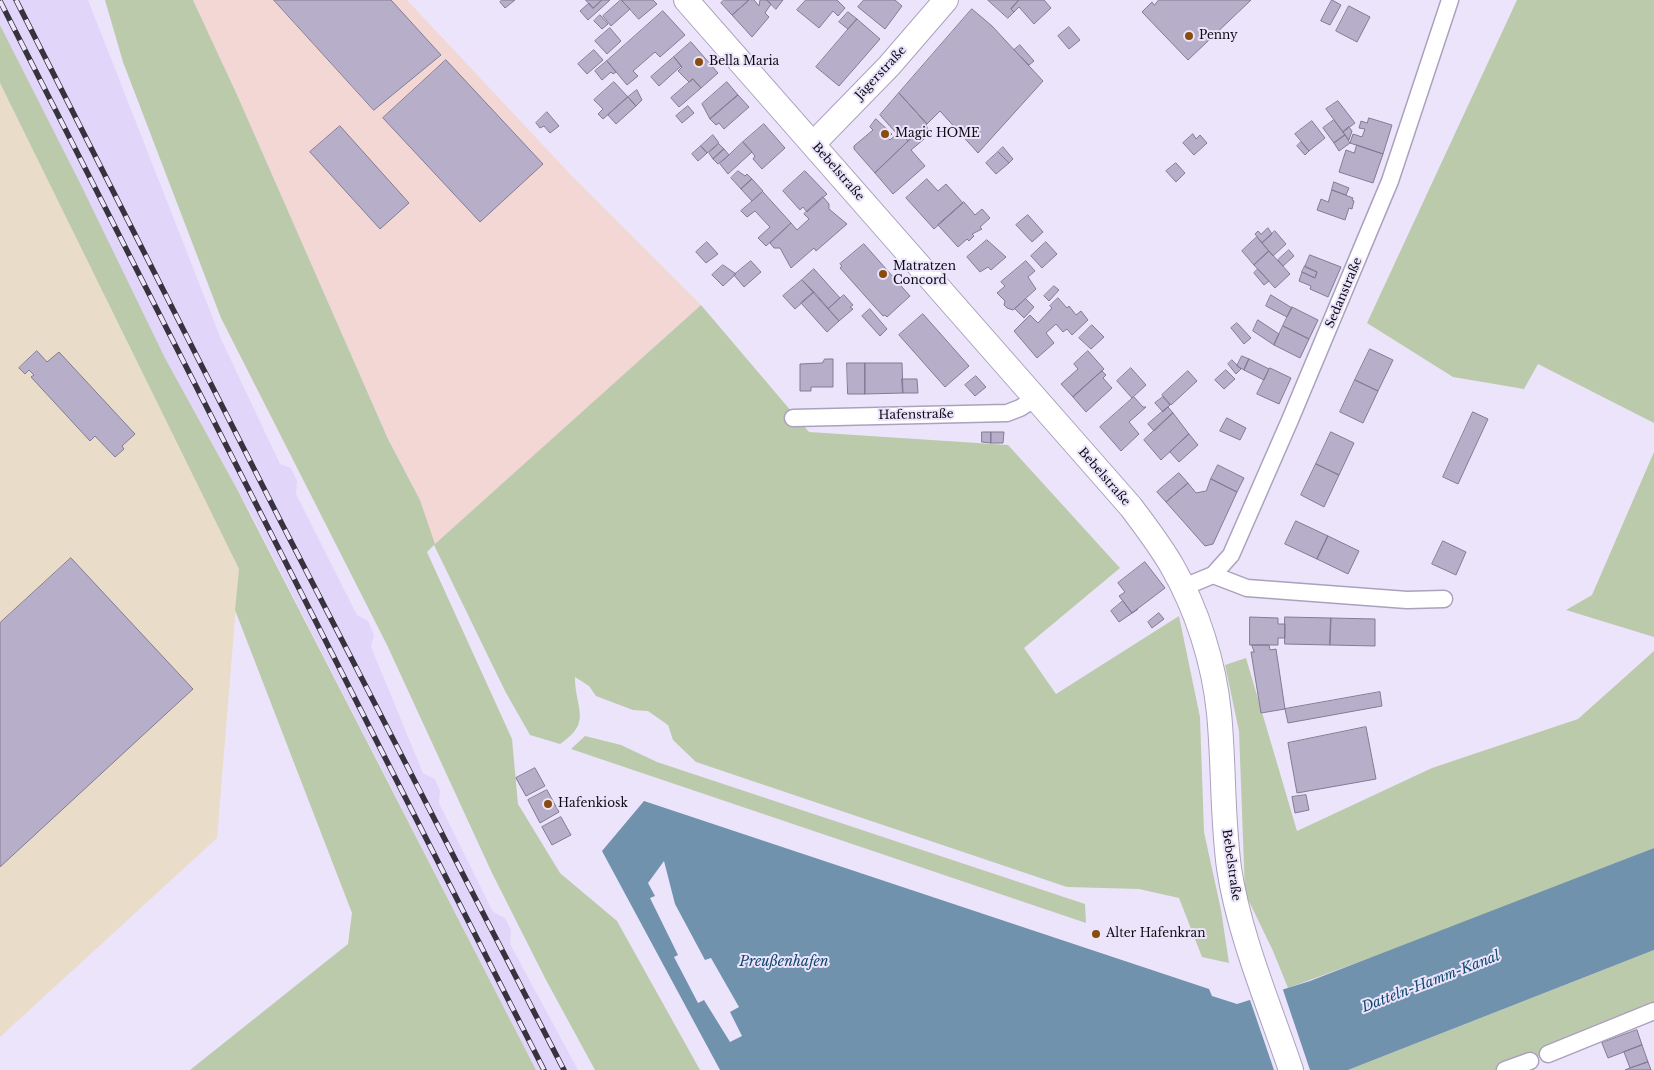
<!DOCTYPE html>
<meta charset="utf-8">
<style>
body{margin:0}
canvas{display:block;background:#ebe4fb}
</style>
<canvas width="1654" height="1070"></canvas>
<script>
const ctx = document.querySelector('canvas').getContext('2d');
ctx.lineJoin = 'round';
function fill(path, color) { ctx.fillStyle = color; ctx.fill(path, 'evenodd'); }
function strokePath(path, color, width, dash) { ctx.strokeStyle = color; ctx.lineWidth = width; ctx.lineCap = dash ? 'butt' : 'round'; ctx.setLineDash(dash || []); ctx.stroke(path); }
function drawText(font, color, halo, rows, align = 'center') {
  ctx.font = font + ' "Libre Baskerville",serif'; ctx.lineWidth = 4; ctx.setLineDash([]); ctx.textBaseline = 'middle'; ctx.strokeStyle = halo; ctx.fillStyle = color; for (const [text, x, y, turn = 0] of rows) {
    ctx.save(); ctx.translate(x, y); ctx.rotate((+turn || 0) * Math.PI / 180); ctx.textAlign = isNaN(turn) ? turn : align; if (halo) ctx.strokeText(text, 0, 0); ctx.fillText(text, 0, 0); ctx.restore();
  }
}
const commercial = new Path2D(`
 M193 0H407L571 175 701 305 435 545 420 500 388 439 238 97Z`);
const industrial = new Path2D(`
 M0 83 239 569 217 838 0 1037Z`);
const built = new Path2D(`
 M0 0H88L221 339 280 464 291 468 297 481 296 494 357 615 368 621 374 635 371 647 423 773 435 779 440 791 439 803 493 912 505 918 511 930 510 944 578 1070H536L253 518 165 358 0 25Z`);
const green = new Path2D(`
 M105 0H193L238 97 388 439 420 500 435 544 701 305 809 432 1008 445 1120 568 1024 648 1056 694 1179 616 1200 717 1204 832 1221 910 1229 963 1202 957 1179 898 1139 889 1067 887 696 762 673 740 668 725 648 711 633 710 596 696 589 686 575 677C575 709 593 722 560 744L530 735 505 691 434 545 427 552 512 739 518 804 560 873 617 921 700 1070H595L546 980 492 873 387 645 221 318 123 62Z
 M1517 0H1654V423L1538 364 1524 389 1453 377 1367 323Z
 M0 25 80 183 165 358 237 489 536 1070H190L348 944 352 913 235 610 239 569 0 83Z
 M1654 452V637L1566 610 1592 595Z
 M1654 651V848L1460 925 1288 988 1273 951 1245 893 1239 731 1225 665 1246 658 1297 831 1432 768 1578 719Z
 M585 736 621 745 657 762 1085 904 1086 923 571 749Z
 M1654 950V1009L1503 1070H1348Z`);
const water = new Path2D(`
 M644 801 1209 989 1212 996 1237 1004 1310 981 1654 848V950L1348 1070H720L602 851Z`);
const pier = new Path2D(`
 M664 861 675 904 705 960 711 958 739 1007 730 1012 742 1036 730 1042 704 1000 698 1003 674 957 678 955 650 898 655 896 648 883Z
 M1282 987 1310 1070H1274L1249 997Z`);
const building = new Path2D(`
 M274 0H391L441 55 374 110Z
 M502 0H515L505 8 500 2Z
 M586 0H602L593 8Z
 M602 0H610L588 20 580 11 589 3 593 8Z
 M621 0 630 9 611 26 603 16Z
 M622 0H653L657 4 639 19Z
 M724 0H747L748 1 732 15 721 3Z
 M754 0 759 6 760 0H767L771 4 765 13 769 17 752 37 732 15 749 0Z
 M767 0H783L776 9Z
 M806 0H837L845 8 838 16 833 11 819 28 797 10Z
 M864 0H895L902 6 885 29 858 7Z
 M988 0H1019L1011 9 1014 12 1008 18Z
 M1019 0H1044L1051 8 1034 24 1019 7 1014 12 1011 9Z
 M1159 0H1251L1188 60 1142 12 1152 2 1154 5Z
 M1332 0 1341 5 1330 25 1321 21Z
 M1349 6 1370 17 1357 42 1336 31Z
 M972 9 992 26 1043 81 978 153 940 111 927 124 899 93Z
 M663 11 685 35 660 57 655 52 633 71 638 76 627 85 607 61Z
 M848 12 857 19 848 29 839 22Z
 M600 15 608 24 602 29 594 21Z
 M857 19 880 39 839 86 816 67Z
 M1069 27 1080 40 1069 49 1058 36Z
 M610 28 621 41 607 54 595 41Z
 M691 42 718 73 701 88 693 79 689 82 678 71 682 67 674 57Z
 M1020 45 1034 61 1029 65 1014 50Z
 M594 50 603 60 587 74 578 64Z
 M674 57 681 66 659 86 651 77Z
 M446 60 543 164 480 222 383 118Z
 M607 61 616 72 613 74 611 72 602 80 595 71Z
 M693 79 701 88 679 107 671 98Z
 M614 82 628 97 603 119 598 114 603 109 594 100Z
 M727 82 738 95 710 119 702 104Z
 M637 90 642 100 636 106 628 97Z
 M899 93 927 124 908 141 899 132 897 134 880 115Z
 M738 95 749 107 724 129 719 123 716 125 710 119Z
 M628 97 636 106 616 124 608 115Z
 M1338 101 1355 123 1343 132 1326 109Z
 M688 106 694 113 682 123 676 116Z
 M547 112 559 126 550 133 544 126 540 128 536 123Z
 M1369 118 1392 125 1383 154 1350 143 1353 134 1362 137 1365 129 1359 128 1361 121 1367 123Z
 M876 119 892 134 888 138 890 140 899 132 908 141 875 173 854 149V146L873 130 870 127Z
 M1334 120 1345 135 1334 143 1323 128Z
 M1312 121 1325 138 1309 151 1295 134Z
 M764 124 785 148 762 169 753 159 755 156 743 142Z
 M926 125 930 134 911 150 925 166 893 194 875 173Z
 M340 126 409 203 380 229 310 152Z
 M1349 127 1352 131 1349 140 1343 132Z
 M1193 134 1196 139 1200 135 1207 143 1194 155 1183 143Z
 M713 135 719 143 707 153 701 146Z
 M1345 135 1350 143 1339 151 1334 143Z
 M743 142 752 152 728 174 720 164Z
 M1301 142 1309 151 1305 155 1297 146Z
 M719 144 724 149 713 159 709 153Z
 M1357 145 1383 154 1373 183 1339 172 1346 150 1354 153Z
 M701 146 707 153 698 161 692 154Z
 M1003 147 1013 159 1009 163 998 152Z
 M724 149 729 155 718 164 713 159Z
 M998 152 1009 163 996 174 986 163Z
 M1176 163 1185 173 1176 182 1166 171Z
 M738 171 745 176 747 174 752 179 741 189 731 178Z
 M805 171 827 194 807 212 803 207 800 210 783 191Z
 M752 179 763 191 752 201 741 189Z
 M927 179 938 191 946 184 963 203 934 229 906 198Z
 M1334 182 1349 188 1346 195 1332 190Z
 M1332 190 1353 198 1352 200 1354 201 1352 209 1349 208 1345 220 1317 210 1321 199 1328 202Z
 M763 192 791 223 766 246 758 238 770 227 755 211 747 217 741 211Z
 M823 197 829 204V209L847 224 816 251 814 248 791 268 780 248H774L770 243 791 223 797 230 809 219 804 214Z
 M964 202 975 215 982 209 990 218 980 227 982 229 972 234 974 236 969 241 967 239 958 247 938 225Z
 M1028 215 1043 232 1032 242 1016 225Z
 M1268 228 1272 234 1262 243 1255 234 1258 231 1261 234Z
 M1275 231 1286 244 1273 256 1262 243Z
 M1257 237 1269 251 1254 265 1242 251Z
 M987 240 1006 257 991 270 988 267 980 272 967 257Z
 M707 242 718 254 706 263 696 252Z
 M1046 242 1057 254 1042 268 1031 256Z
 M864 244 910 296 887 317 885 315 883 316 840 268 842 266 840 264Z
 M1289 250 1294 256 1283 266 1278 260Z
 M1269 251 1290 274 1275 288 1254 265Z
 M1310 255 1341 267 1328 297 1310 289 1311 286 1299 281 1302 272 1315 278 1317 272 1305 267Z
 M751 261 761 272 744 287 734 275Z
 M1026 261 1035 271 1028 277 1036 289 1013 310 1007 308 1004 305 1005 301 997 293 1005 286 1001 282Z
 M723 265 736 274 723 286 712 275Z
 M1305 266 1317 272 1315 278 1302 272Z
 M814 269 840 298 828 309 802 280Z
 M1258 269 1269 281 1264 285 1254 273Z
 M802 280 814 292 795 309 783 296Z
 M1054 286 1059 290 1049 301 1044 296Z
 M814 292 839 321 827 332 801 303Z
 M844 295 853 305 850 307 853 309 839 321 828 309Z
 M1271 295 1292 308 1287 317 1266 306Z
 M1058 298 1067 308 1069 306 1076 315 1081 311 1088 320 1072 335 1067 329 1063 332 1056 324 1046 333 1054 343 1037 358 1014 331 1030 315 1038 323 1052 308 1050 306Z
 M1026 299 1034 307 1024 318 1015 309Z
 M1292 307 1318 320 1309 339 1283 326Z
 M870 309 887 329 880 336 862 316Z
 M923 314 969 366 945 387 899 335Z
 M1258 320 1279 334 1274 345 1253 331Z
 M1237 323 1251 338 1244 344 1231 328Z
 M1092 325 1104 337 1091 349 1079 338Z
 M1283 326 1309 339 1300 358 1274 345Z
 M1370 349 1393 360 1378 391 1355 380Z
 M37 351 47 362 59 352 135 434 122 446 124 449 115 457 95 436 90 441 31 377 34 375 29 370 25 374 19 368Z
 M1088 351 1104 369 1073 397 1061 384 1078 369 1074 364Z
 M1242 356 1249 359 1244 370 1237 366Z
 M825 359H833V387H811V391H800V364L822 363Z
 M1249 359 1269 369 1264 380 1244 370Z
 M1232 360 1241 369 1236 374 1228 364Z
 M847 363H865V394H848Z
 M865 363H902L903 393 865 394Z
 M1131 368 1146 385 1132 398 1117 381Z
 M1270 368 1291 378 1279 404 1257 394Z
 M1226 370 1235 379 1224 389 1215 380Z
 M1102 371 1106 375 1103 378 1112 388 1086 412 1073 397Z
 M1188 371 1197 381 1171 405 1162 395Z
 M976 376 986 387 975 396 965 385Z
 M902 379H917L918 393H903Z
 M1355 380 1378 391 1363 423 1340 412Z
 M1134 397 1143 407H1146L1129 422 1139 434 1121 451 1100 427Z
 M1163 397 1170 405 1163 412 1155 403Z
 M1168 407 1173 413 1154 431 1148 424Z
 M1473 412 1488 419 1458 484 1443 477Z
 M1173 413 1189 434 1161 460 1144 440Z
 M1227 418 1246 428 1240 440 1220 431Z
 M982 432H991V443L982 442Z
 M991 432H1004L1003 443H991Z
 M1331 432 1354 443 1339 475 1316 464Z
 M1189 434 1198 445 1179 462 1170 452Z
 M1316 464 1339 475 1324 507 1301 495Z
 M1218 465 1244 478 1237 492 1211 479Z
 M1179 473 1188 483 1166 502 1157 492Z
 M1211 479 1237 492 1213 544 1205 546 1166 502 1188 483 1196 493 1206 491Z
 M1296 521 1328 536 1317 559 1285 544Z
 M1328 536 1359 551 1348 574 1317 559Z
 M1443 541 1466 552 1456 575 1432 564Z
 M71 558 193 689 0 867V623Z
 M1145 562 1165 588 1132 613 1119 596 1125 592 1118 583Z
 M1123 601 1132 613 1138 609 1119 622 1111 611Z
 M1159 613 1164 619 1152 628 1148 622Z
 M1250 617 1278 618V624H1285V638H1278V645H1250Z
 M1285 617 1331 618 1330 645 1285 644Z
 M1331 618 1375 619V646L1330 645Z
 M1252 645H1269L1270 650 1276 649 1285 709 1261 713 1251 652H1254Z
 M1380 692 1382 706 1288 723 1285 709Z
 M1366 727 1376 779 1297 793 1288 743Z
 M535 768 545 786 526 796 516 778Z
 M547 790 559 812 540 823 528 800Z
 M1306 795 1309 810 1295 813 1292 797Z
 M561 817 571 835 552 845 542 827Z
 M1637 1030 1642 1045 1608 1058 1602 1043Z
 M1642 1045 1648 1062 1630 1068 1624 1052Z
 M1648 1062 1651 1070H1625L1630 1068Z`);
const street = new Path2D(`
 M793 418 1007 413 1020 408 1036 398
 M1213 575 1247 588 1407 600 1444 599
 M1184 587 1213 575 1231 555 1290 420 1390 181 1450 0
 M1548 1054 1654 1011
 M1505 1070 1530 1061`);
const secondary = new Path2D(`
 M686 0 1131 507C1145 526 1160 545 1172 566 1197 609 1214 663 1219 713 1224 764 1222 816 1229 868 1239 935 1269 1005 1291 1070
 M813 144 889 66 946 0`);
const rail = new Path2D(`
 M16 0 281 522 564 1070
 M0 1 544 1070`);
const markers = [
 [1189,36,5,"#894c0d"],
 [699,62,5,"#894c0d"],
 [885,134,5,"#894c0d"],
 [883,274,5,"#894c0d"],
 [548,804,5,"#894c0d"],
 [1096,934,5,"#894c0d"]
];
const poiNames = [
 ["Penny",1199,36],
 ["Bella Maria",709,62],
 ["Magic HOME",895,134],
 ["Matratzen",893,267],
 ["Concord",893,281],
 ["Hafenkiosk",558,804],
 ["Alter Hafenkran",1106,934]
];
const streetNames = [
 ["Jägerstraße",881,73,-47],
 ["Bebelstraße",838,172,49],
 ["Sedanstraße",1344,293,-67],
 ["Hafenstraße",916,415,-1],
 ["Bebelstraße",1104,477,49],
 ["Bebelstraße",1231,865,82]
];
const waterNames = [
 ["Preußenhafen",784,962],
 ["Datteln-Hamm-Kanal",1431,982,-21]
];
fill(commercial, '#f2d7d5');
fill(industrial, '#e9ddc9');
fill(built, '#e1d6f9');
fill(green, '#bccaac');
fill(water, '#7092ad');
fill(pier, '#ebe4fb');
fill(building, '#b7aec9');
strokePath(building, '#837b94', 1);
strokePath(street, '#aaa2bd', 19);
strokePath(secondary, '#aaa2bd', 26);
strokePath(street, '#fff', 16);
strokePath(secondary, '#fff', 24);
strokePath(rail, '#36323e', 5.5);
strokePath(rail, '#ebe4fb', 4, [11]);
for (const [x, y, r, color] of markers) { const dot = new Path2D(); dot.arc(x, y, r, 0, 2 * Math.PI); ctx.fillStyle = color; ctx.fill(dot); strokePath(dot, '#ebe4fb', 2); }
drawText('12px', '#0d0a13', '#ebe4fb', poiNames, 'left');
drawText('12px', '#0d0a13', '#ebe4fb', streetNames);
drawText('italic 14px', '#0f496f', '#ebe4fb', waterNames);
</script>
